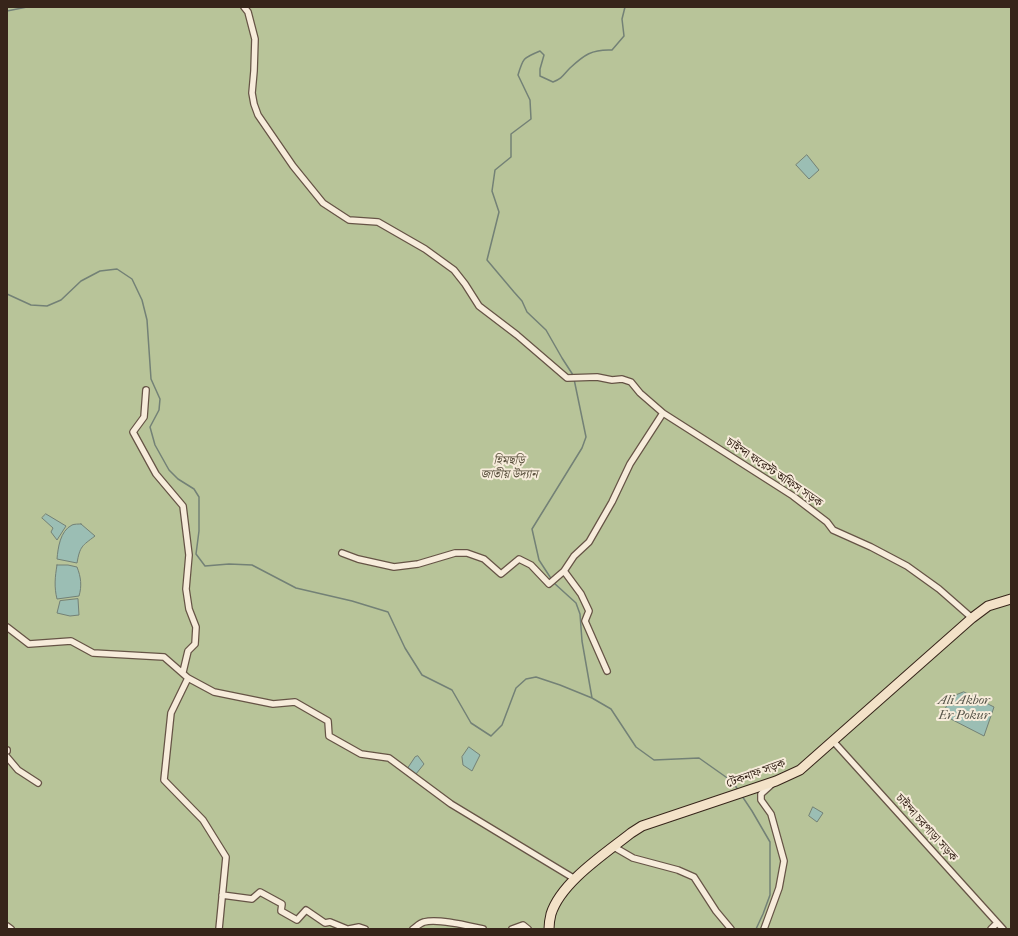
<!DOCTYPE html>
<meta charset="utf-8">
<style>
body{margin:0}
#map{position:relative;width:1018px;height:936px;overflow:hidden;background:#f3e2c8;font-family:"IM FELL French Canon",serif}
canvas{display:block}
.frame{position:absolute;inset:0;border:8px solid #37251a;pointer-events:none}
</style>
<div id="map">
<canvas width="1018" height="936"></canvas>
<div class="frame"></div>
</div>
<script>
const ctx = document.querySelector('canvas').getContext('2d');
ctx.lineJoin = 'round';
function fill(path, color) { ctx.fillStyle = color; ctx.fill(path, 'evenodd'); }
function strokePath(path, color, width, dash) { ctx.strokeStyle = color; ctx.lineWidth = width; ctx.lineCap = dash ? 'butt' : 'round'; ctx.setLineDash(dash || []); ctx.stroke(path); }
function drawText(font, color, halo, rows, align = 'center') {
  ctx.font = font + ' "IM FELL French Canon","Noto Serif Bengali",serif'; ctx.lineWidth = 4; ctx.setLineDash([]); ctx.textBaseline = 'middle'; ctx.strokeStyle = halo; ctx.fillStyle = color; for (const [text, x, y, turn = 0] of rows) {
    ctx.save(); ctx.translate(x, y); ctx.rotate((+turn || 0) * Math.PI / 180); ctx.textAlign = isNaN(turn) ? turn : align; if (halo) ctx.strokeText(text, 0, 0); ctx.fillText(text, 0, 0); ctx.restore();
  }
}
const green = new Path2D(`
 M7 7H1011V929H7Z`);
const water = new Path2D(`
 M807 155 819 170 809 179 796 165Z
 M46 514 66 526 57 540 51 532 53 528 42 518Z
 M81 524 95 536C82 546 80 546 77 563L57 559C58 548 60 531 72 525 74 524 79 524 81 524Z
 M57 565H68L77 567C81 577 82 586 79 596L57 599C54 587 55 577 57 565Z
 M78 599 79 615 70 616 57 613 60 601Z
 M964 692 994 707 984 736 945 716 943 713 951 697Z
 M469 747 480 755 472 771 463 765 462 757Z
 M418 756 424 764 416 774 407 769 415 757Z
 M813 807 823 813 817 822 809 816Z`);
const stream = new Path2D(`
 M7 11 27 7
 M7 294 31 305 47 306 61 300 81 281 100 271 117 269 132 279 142 300 147 320 151 379 160 399 159 410 150 427 155 445 169 470 178 479 194 489 199 497V531L196 554 205 566 229 564 252 565 296 588 352 601 388 612 405 648 422 675 452 690 471 723 491 736 502 725 516 688 526 679 536 677 560 685 592 698 611 709 636 747 654 760 699 758 733 782 738 790
 M573 375 562 358 546 330 527 312 522 301 514 292 487 260 499 212 492 191 495 170 511 157V134L531 119 530 100 518 75C523 58 523 58 540 51L544 55 540 69V76L553 82C563 78 563 75 570 68 584 55 592 49 612 50L624 36 622 19 625 7
 M552 580 539 560 532 529 582 448 586 437 574 379
 M554 583 576 603 580 614 582 641 592 698
 M742 796 752 811 770 842V895L763 914 756 929`);
const minor = new Path2D(`
 M244 7 248 12 255 39 254 71 252 93 254 104 258 115 293 166 323 203 349 220 378 222 425 249 454 270 465 284 479 306 517 335 567 378 597 377 612 380 622 379 631 382 640 393 663 413 793 496 827 522 833 530 871 547 907 566 939 589 972 618
 M146 390 144 417 133 432 156 474 183 506 189 555 186 589 189 609 196 627 195 644 188 651 183 672
 M342 553 358 559 394 567 418 564 455 553H467L484 559 501 574 519 559 531 565 549 584 564 571
 M7 627 29 644 71 641 93 653 164 657 188 678 214 692 273 704 295 702 328 721 329 736 361 754 389 758 451 804 575 879
 M607 671 585 621 589 611 581 594 564 571 574 556 589 542 612 502 630 464 663 413
 M188 678 171 713 164 780 203 820 226 857 219 929
 M833 741 1003 929
 M7 750V751
 M7 757 18 770 38 783
 M614 847 633 858 678 870 694 877 716 911 731 929
 M222 895 252 899 260 892 282 904 281 911 297 920 306 910 325 923 330 922 347 929
 M7 926 11 929
 M349 929 359 927 365 929
 M413 929C416 927 420 923 424 922 438 918 469 926 483 929
 M512 929 523 925 528 929
 M764 929 779 888 784 861 771 814 761 800V794L771 785
 M991 929 997 923`);
const trunk = new Path2D(`
 M549 929C549 924 550 918 551 914 561 882 606 853 631 833L642 826 776 781 800 770 972 618 988 606 1011 599`);
const parkNames = [
 ["হিমছড়ি",509,461],
 ["জাতীয় উদ্যান",509,475]
];
const streetNames = [
 ["চাইন্দা ফরেস্ট অফিস সড়ক",774,473,34],
 ["টেকনাফ সড়ক",756,774,-20],
 ["চাইন্দা চরপাড়া সড়ক",926,828,48]
];
const waterNames = [
 ["Ali Akbor",964,701],
 ["Er Pokur",964,716]
];
fill(green, '#b8c499');
fill(water, '#9bbeb4');
strokePath(water, '#738176', 1);
strokePath(stream, '#738176', 1.5);
strokePath(minor, '#665446', 8);
strokePath(trunk, '#37251a', 11);
strokePath(minor, '#f7ecdb', 5.5);
strokePath(trunk, '#f3e2c8', 9);
drawText('italic 12px', '#574d3a', '#f7ecdb', parkNames);
drawText('12px', '#37251a', '#f7ecdb', streetNames);
drawText('italic 13px', '#555348', '#f7ecdb', waterNames);
</script>
